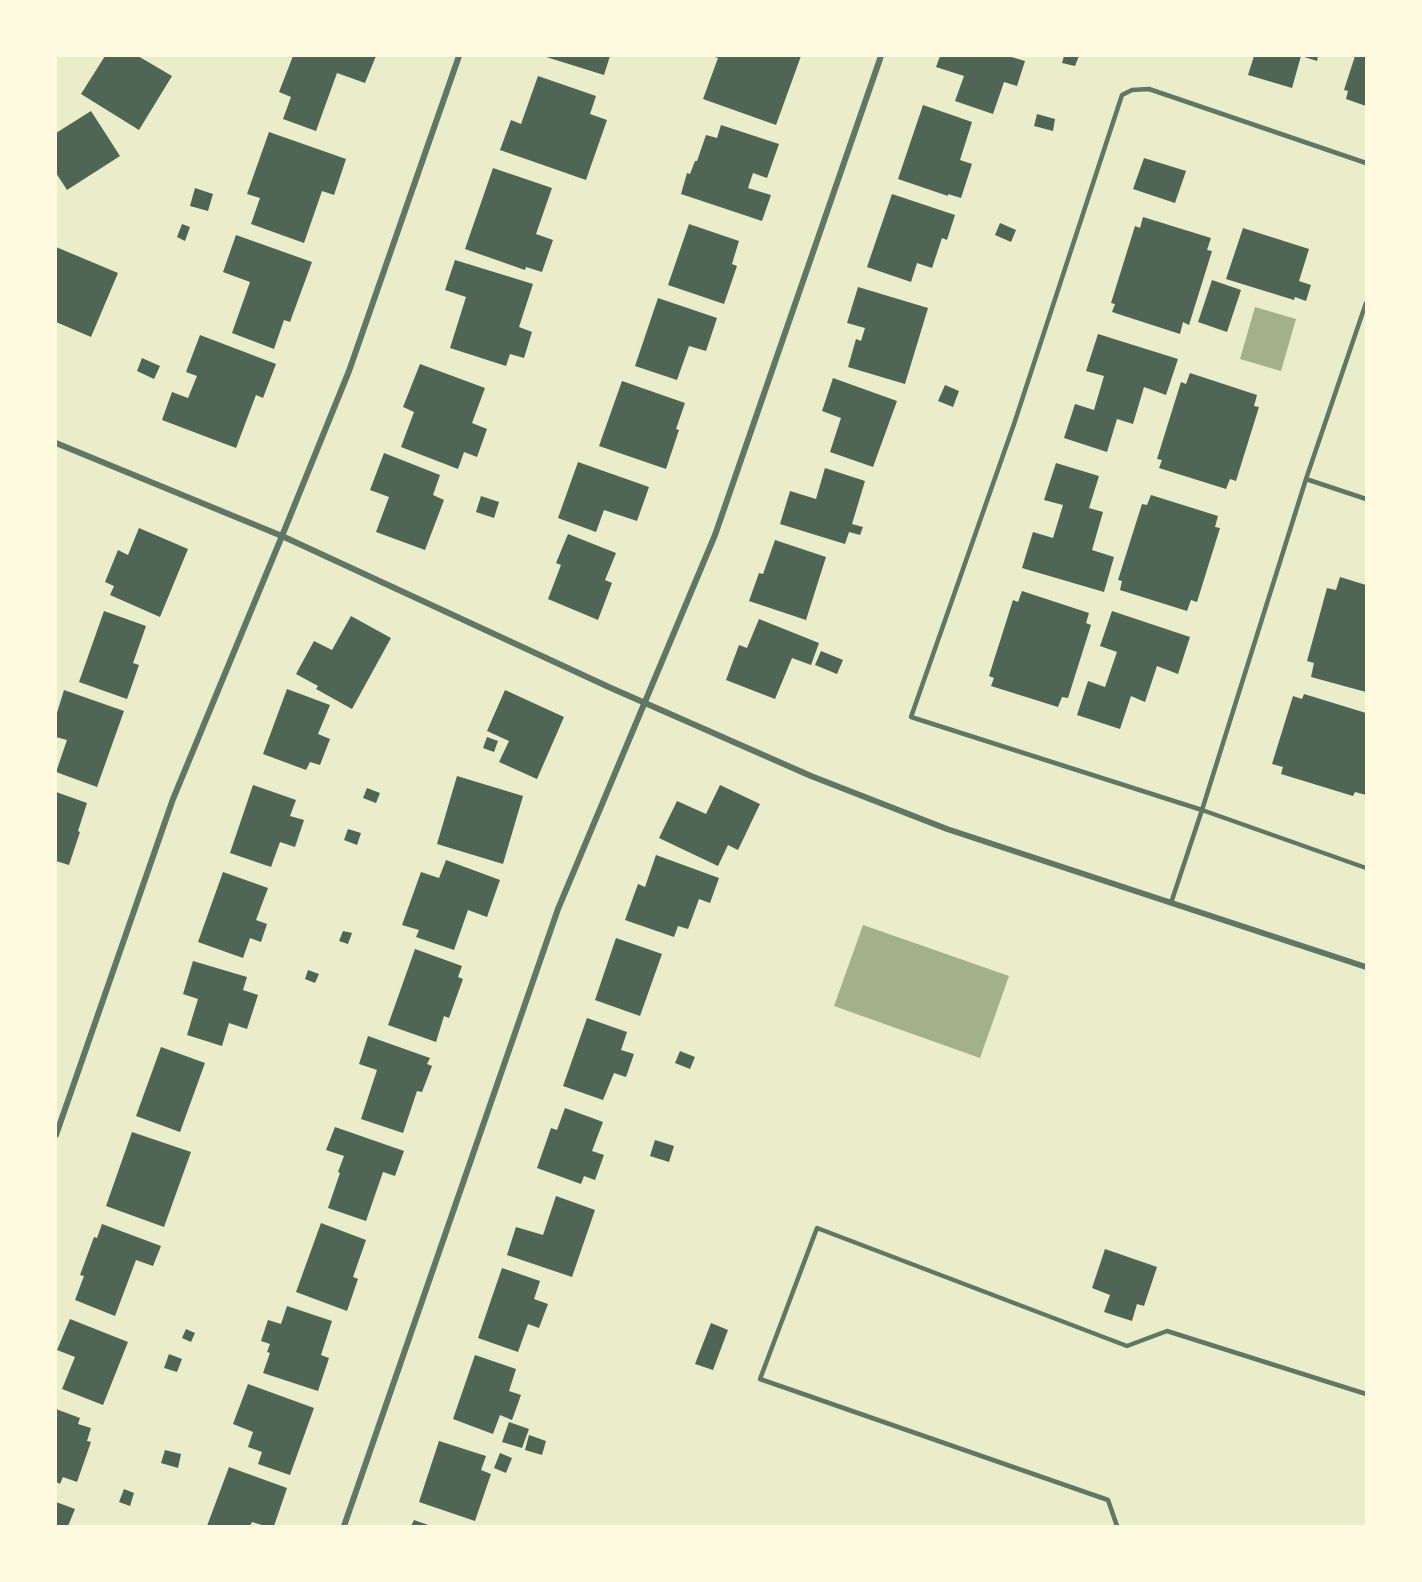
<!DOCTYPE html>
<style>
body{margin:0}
#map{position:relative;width:1422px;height:1582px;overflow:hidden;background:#e9edc9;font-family:"Titillium Web",sans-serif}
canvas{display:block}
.frame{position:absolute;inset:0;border:57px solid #fefae0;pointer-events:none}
</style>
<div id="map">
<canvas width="1422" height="1582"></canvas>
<div class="frame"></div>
</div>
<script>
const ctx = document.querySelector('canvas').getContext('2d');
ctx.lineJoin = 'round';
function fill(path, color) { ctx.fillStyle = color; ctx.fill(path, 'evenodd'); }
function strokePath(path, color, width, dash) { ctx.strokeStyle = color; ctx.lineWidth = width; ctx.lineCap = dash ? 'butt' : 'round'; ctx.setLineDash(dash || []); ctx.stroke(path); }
const water = new Path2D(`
 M1255 307 1296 319 1281 371 1240 359Z
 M863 925 1009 976 980 1058 834 1006Z`);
const building = new Path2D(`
 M105 56H138L172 76 139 130 81 94Z
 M293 56H376L365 83 337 73 316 131 283 119 291 97 279 92Z
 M543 56H610L604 75Z
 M711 56H801L776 125 703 99 718 58Z
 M940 56H1008L1025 61 1017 86 1004 82 993 114 955 101 964 76 936 67Z
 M1064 56H1079L1075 66 1062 63Z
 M1254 56H1318L1317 61 1301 56 1292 88 1248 75Z
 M1355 56H1366V106L1346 99 1348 91 1344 90Z
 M538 76 596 96 590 114 607 120 586 180 500 150 511 120 521 124Z
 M923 105 972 122 960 160 972 164 961 198 948 194V196L898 179Z
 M91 111 120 156 67 190 56 173V133Z
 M1037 114 1055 119 1053 131 1034 126Z
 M721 125 779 144 767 178 753 173 748 188 771 195 762 221 681 194 687 173 690 174 695 161H697L706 135 717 138Z
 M269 132 346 159 334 195 322 191 304 243 251 224 260 198 247 194Z
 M1144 158 1186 171 1175 203 1133 189Z
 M493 168 552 188 536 234 553 240 542 272 526 267 525 270 465 249Z
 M195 188 213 194 208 211 190 206Z
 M892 194 955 215 947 240 942 238 932 268 917 263 911 282 867 267Z
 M1143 217 1211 238 1207 250 1212 251 1189 325 1183 322 1180 334 1112 312 1115 304 1111 303 1135 226 1140 228Z
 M1000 223 1016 230 1011 242 995 235Z
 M182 224 190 227 185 241 177 237Z
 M689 224 739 241 732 264 737 266 724 304 668 285Z
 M1243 228 1309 249 1299 281 1311 285 1306 301 1295 297 1294 300 1226 279Z
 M236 235 312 262 290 322 284 320 274 349 232 333 250 282 223 272Z
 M56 247 118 273 91 337 56 322Z
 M455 260 533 284 519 327 532 332 524 358 510 354 506 366 450 348 466 297 445 290Z
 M1212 280 1241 290 1227 332 1198 322Z
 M858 287 928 308 905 384 848 367 856 339 861 341 865 328 847 323Z
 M658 298 717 318 706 351 689 346 677 380 635 366Z
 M1098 334 1178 359 1166 395 1144 387 1133 424 1117 419 1107 452 1064 438 1075 404 1094 410 1104 376 1086 371Z
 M200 335 276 364 263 398 256 395 236 448 162 420 172 392 188 398 197 376 186 372Z
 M142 358 160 366 154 379 137 371Z
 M420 364 485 388 472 423 487 429 477 457 464 452 458 469 401 447 414 412 403 407Z
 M1190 373 1257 395 1254 406 1259 407 1236 481 1230 479 1226 489 1159 468 1162 460 1157 459 1181 382 1186 384Z
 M833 378 897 401 873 467 830 452 841 418 822 411Z
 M622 381 685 403 676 429 679 430 666 469 599 446Z
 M945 385 959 391 953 407 938 401Z
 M384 453 440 475 433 495 444 500 425 550 376 532 389 497 370 490Z
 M578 462 649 487 637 521 604 510 596 532 558 518Z
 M1056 463 1099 476 1089 508 1103 512 1092 550 1114 557 1104 592 1022 568 1033 532 1053 538 1063 505 1044 500Z
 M825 468 865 481 852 524 863 527 860 535 849 532 845 544 780 524 790 491 816 499Z
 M1151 495 1218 516 1215 527 1220 528 1197 602 1191 600 1187 611 1120 590 1122 581 1118 580 1142 504 1147 505Z
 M481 496 499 502 494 518 476 512Z
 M139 528 188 549 160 617 110 595 114 586 105 582 118 550 128 555Z
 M568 534 616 553 605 580 612 583 598 620 548 599 561 565 556 563Z
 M775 540 826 557 806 620 749 601 759 573 763 574Z
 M1340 577 1366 585V692L1311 677 1314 663 1307 661 1327 588 1336 590Z
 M1022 591 1089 613 1086 623 1091 625 1068 698 1062 697 1058 707 991 686 994 678 989 676 1013 600 1018 602Z
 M104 611 146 626 133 663 139 665 127 699 79 682Z
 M1112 611 1190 637 1178 674 1157 666 1145 702 1131 696 1120 729 1077 715 1088 681 1105 687 1117 652 1100 646Z
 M351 616 391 638 352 709 316 689 318 686 296 674 314 641 332 650Z
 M759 619 819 643 811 665 792 658 775 699 726 680 739 645 747 648Z
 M821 651 843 660 837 674 815 665Z
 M287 689 330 705 318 734 330 739 320 765 310 762 306 770 263 754Z
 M64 690 124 711 97 787 56 772 67 740 56 737V716Z
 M505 690 564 717 537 779 499 762 509 741 487 731Z
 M1304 694 1366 713V795L1355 792 1353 796 1281 774 1283 767 1272 764 1293 696 1302 699Z
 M487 737 498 741 494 752 483 748Z
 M457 776 523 796 503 864 437 844Z
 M253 785 296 800 290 816 304 820 295 847 280 842 271 867 230 853Z
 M720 785 760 804 738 850 728 845 718 866 659 838 677 801 706 814Z
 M367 788 380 793 376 803 363 798Z
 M56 792 87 803 78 831 80 832 69 865 56 861Z
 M348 829 361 833 357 845 344 840Z
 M656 855 719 878 710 903 699 899 688 929 678 926 674 937 625 920 638 884 645 887Z
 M446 860 500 880 487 917 468 910 454 950 416 937 419 930 402 925 421 872 439 878Z
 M223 872 268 888 256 920 267 924 261 942 250 938 243 958 198 942Z
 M343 931 352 933 348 944 339 941Z
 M616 938 662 954 640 1016 595 1000Z
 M415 949 462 966 458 977 463 979 449 1018 444 1016 436 1042 388 1025Z
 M193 961 247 977 243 990 258 995 247 1029 229 1023 222 1046 187 1035 198 999 183 994Z
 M308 970 319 974 315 983 305 979Z
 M587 1018 627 1032 621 1050 634 1054 626 1077 614 1073 603 1100 563 1086Z
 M368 1036 430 1058 427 1064 432 1066 422 1092 417 1091 403 1133 361 1119 377 1070 359 1064Z
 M161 1047 205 1063 180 1132 136 1116Z
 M680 1051 695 1057 690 1069 675 1063Z
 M565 1108 603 1122 592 1151 604 1155 595 1180 584 1176 581 1184 537 1168 551 1128 557 1130Z
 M335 1127 404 1151 395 1176 383 1172 366 1221 328 1208 340 1173 338 1172 344 1156 326 1150Z
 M132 1132 191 1152 164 1227 106 1206Z
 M655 1140 674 1146 669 1162 650 1156Z
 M556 1196 595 1210 572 1277 507 1255 516 1227 543 1235Z
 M321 1223 366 1240 353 1277 358 1279 347 1311 296 1292Z
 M102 1224 161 1246 153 1266 136 1260 115 1316 75 1300 84 1276 80 1275 94 1237 97 1238Z
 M1105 1249 1157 1267 1144 1306 1137 1304 1132 1321 1104 1312 1110 1295 1092 1288Z
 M502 1268 540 1281 534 1299 548 1304 539 1328 528 1324 518 1352 478 1338Z
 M287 1306 332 1321 321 1355 329 1358 318 1391 263 1373 270 1353 267 1352 270 1344 261 1341 268 1320 281 1324Z
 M70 1319 128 1342 103 1405 62 1389 75 1357 57 1350Z
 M711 1323 728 1330 713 1370 695 1364Z
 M186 1329 195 1333 191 1342 182 1338Z
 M169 1354 182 1359 177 1372 164 1368Z
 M475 1355 516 1369 509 1391 521 1395 512 1420 500 1415 493 1434 453 1419Z
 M248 1384 314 1408 290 1475 258 1464 262 1452 248 1447 253 1432 233 1424Z
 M56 1409 80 1418 78 1424 91 1428 87 1441 91 1442 77 1482 63 1477 60 1484 56 1482Z
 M509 1422 529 1429 522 1448 502 1442Z
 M529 1435 546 1441 542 1455 525 1450Z
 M439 1441 486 1456 481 1470 491 1474 475 1521 419 1502Z
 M165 1450 181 1454 178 1468 161 1463Z
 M500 1453 512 1458 506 1473 494 1468Z
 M229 1467 287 1488 274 1526H265L252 1522 250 1526H207Z
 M124 1489 134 1493 130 1506 119 1502Z
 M56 1502 75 1509 68 1526H56Z
 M414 1520 431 1526H411Z`);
const service = new Path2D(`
 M1366 163 1149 89 1132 90 1122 95 1014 424 911 717 1202 810 1366 868
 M1306 479 1366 499
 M1171 903 1202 810 1306 479 1366 303
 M1117 1526 1108 1500 760 1379 817 1228 1127 1346 1167 1331 1366 1394`);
const minor = new Path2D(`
 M56 443 282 536 611 688 811 776 947 829 1366 967
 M56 1135 173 799 282 536 349 371 459 56
 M344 1526 558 909 715 535 881 56`);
fill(water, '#a3b18a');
fill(building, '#4f6655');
strokePath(service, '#617663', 4.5);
strokePath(minor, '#617663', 6);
</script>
